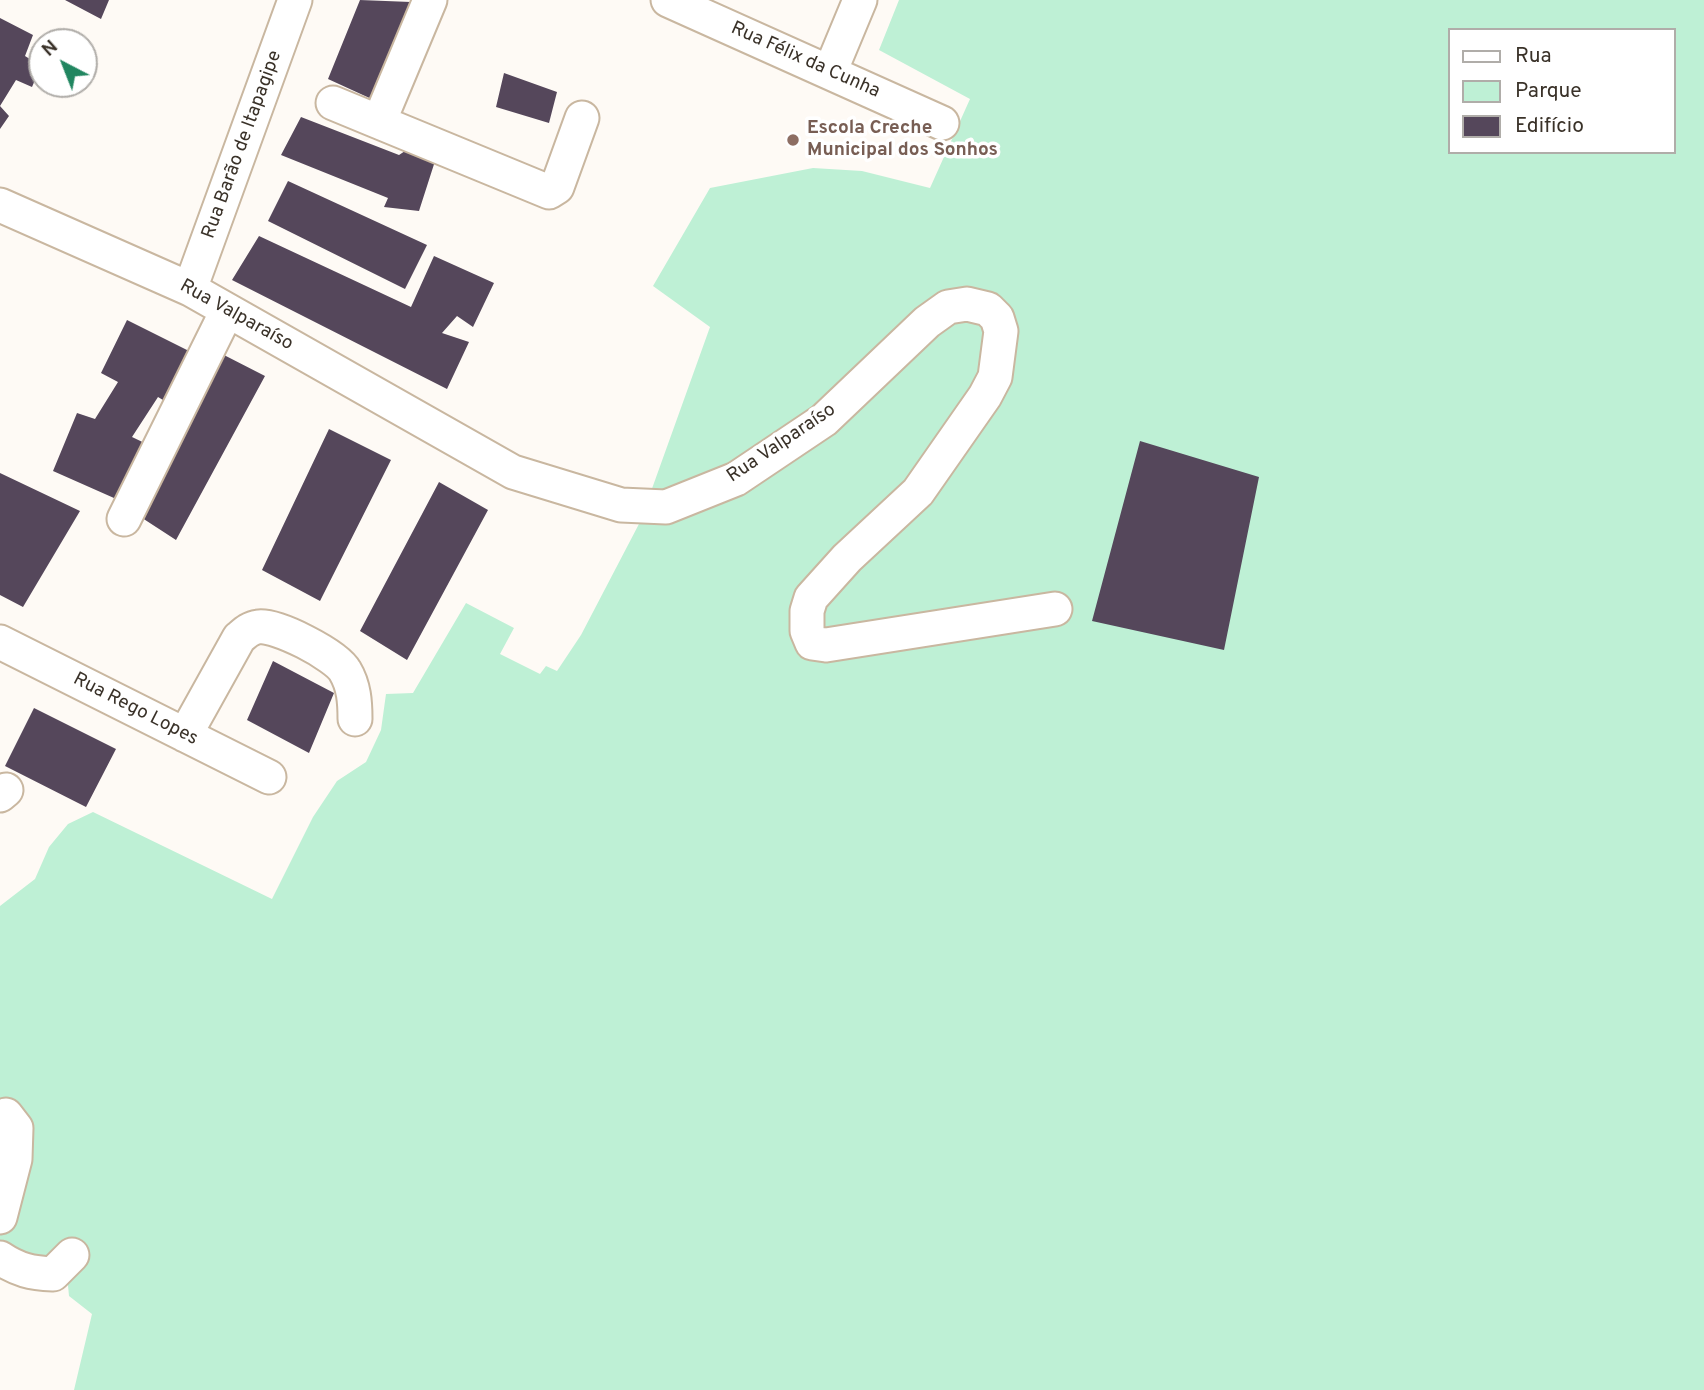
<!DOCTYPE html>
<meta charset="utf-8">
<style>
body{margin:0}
#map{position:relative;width:1704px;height:1390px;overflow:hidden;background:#fefaf5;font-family:Overpass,sans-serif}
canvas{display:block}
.legend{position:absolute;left:1448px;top:28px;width:228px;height:126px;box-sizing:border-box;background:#fff;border:2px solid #b0ada9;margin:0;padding:9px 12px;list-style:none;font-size:21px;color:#3a3229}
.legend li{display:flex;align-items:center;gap:14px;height:35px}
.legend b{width:35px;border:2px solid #b0ada9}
.north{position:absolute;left:28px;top:28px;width:70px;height:70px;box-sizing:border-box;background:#fff;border:2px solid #b0ada9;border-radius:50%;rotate:318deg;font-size:19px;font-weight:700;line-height:28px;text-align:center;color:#3a3229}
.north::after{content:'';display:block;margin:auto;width:24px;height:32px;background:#218660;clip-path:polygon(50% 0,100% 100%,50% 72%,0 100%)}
</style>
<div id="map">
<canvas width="1704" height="1390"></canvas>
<ul class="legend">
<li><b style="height:9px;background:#fff"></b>Rua</li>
<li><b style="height:19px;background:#bef0d5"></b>Parque</li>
<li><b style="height:19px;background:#55475b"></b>Edifício</li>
</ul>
<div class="north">N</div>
</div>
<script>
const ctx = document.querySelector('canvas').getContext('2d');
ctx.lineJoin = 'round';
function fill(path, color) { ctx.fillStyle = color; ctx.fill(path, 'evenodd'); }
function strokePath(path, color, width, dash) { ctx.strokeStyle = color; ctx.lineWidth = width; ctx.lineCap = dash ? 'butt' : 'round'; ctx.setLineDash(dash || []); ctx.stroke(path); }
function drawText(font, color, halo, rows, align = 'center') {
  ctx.font = font + ' Overpass,sans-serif'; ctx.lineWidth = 7; ctx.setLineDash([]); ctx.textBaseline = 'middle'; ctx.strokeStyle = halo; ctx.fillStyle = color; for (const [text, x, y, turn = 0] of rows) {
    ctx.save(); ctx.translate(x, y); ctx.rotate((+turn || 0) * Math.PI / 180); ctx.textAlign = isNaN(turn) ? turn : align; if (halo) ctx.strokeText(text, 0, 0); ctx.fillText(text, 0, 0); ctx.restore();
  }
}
const green = new Path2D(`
 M899 0H1704V1390H74L92 1314 69 1296 67 1275 0 1243V906L35 879 49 847 68 824 93 812 272 899 313 817 337 781 366 762 381 730 386 694 413 693 466 603 514 628 500 654 540 674 546 666 557 671 581 635 640 522 710 327 653 286 710 188 813 168 862 171 930 188 970 99 879 50ZM1450 30H1674V152H1450Z`);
const building = new Path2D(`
 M65 0H109L101 19Z
 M360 0 411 2 376 101 328 79Z
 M0 18 33 35 25 56 41 66 32 87 16 80 0 106 9 116 0 129Z
 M504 73 557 92 549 123 496 107Z
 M301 117 399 155 408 149 436 158 419 211 384 207 388 198 281 155Z
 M288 181 427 245 405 289 268 221Z
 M259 236 411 307 434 256 494 283 473 327 457 316 442 333 469 342 447 389 232 280Z
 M127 320 201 357 173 406 158 397 132 437 153 447 123 502 53 471 77 413 95 419 118 382 101 373Z
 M222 354 265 376 176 540 136 514Z
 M329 429 391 460 320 601 262 570Z
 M1140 441 1259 477 1224 650 1092 621Z
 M0 473 80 511 23 607 0 595Z
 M439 482 488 510 407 660 360 631Z
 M273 661 334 693 309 753 247 720Z
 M34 708 116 749 86 807 5 766Z`);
const minor = new Path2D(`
 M668 0 942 123
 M830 72 860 0
 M333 103 379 122 430 0
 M379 122 549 192 557 187 582 118
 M0 205 190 289 513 472 621 505 666 507 736 479 824 420 927 322 948 307 967 304 988 309 997 318 1001 331 995 377 985 396 918 492 847 558 811 598 807 611V631L812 643 826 645 1055 609
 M190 289 295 0
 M124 519 227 311
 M0 642 269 777
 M185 735 239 638C245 633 250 628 258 627 276 624 336 655 345 671 354 686 355 702 355 719
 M0 795 6 790
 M0 1217 15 1159 16 1128 6 1115
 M0 1258C18 1270 31 1273 53 1274L72 1255`);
const markers = [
 [793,140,7,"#8d6e63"]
];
const streetNames = [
 ["Rua Félix da Cunha",805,61,24],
 ["Rua Barão de Itapagipe",243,145,-70],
 ["Rua Valparaíso",236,316,29],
 ["Rua Valparaíso",782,444,-34],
 ["Rua Rego Lopes",135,710,27]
];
const educationNames = [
 ["Escola Creche",807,129],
 ["Municipal dos Sonhos",807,151]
];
fill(green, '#bef0d5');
fill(building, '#55475b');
strokePath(minor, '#c9b7a0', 37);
strokePath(minor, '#fff', 33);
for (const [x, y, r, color] of markers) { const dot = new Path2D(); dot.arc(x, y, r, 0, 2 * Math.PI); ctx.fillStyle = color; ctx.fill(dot); strokePath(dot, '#fff', 2.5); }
drawText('19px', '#3a3229', '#fff', streetNames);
drawText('bold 19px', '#785e54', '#fff', educationNames, 'left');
</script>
